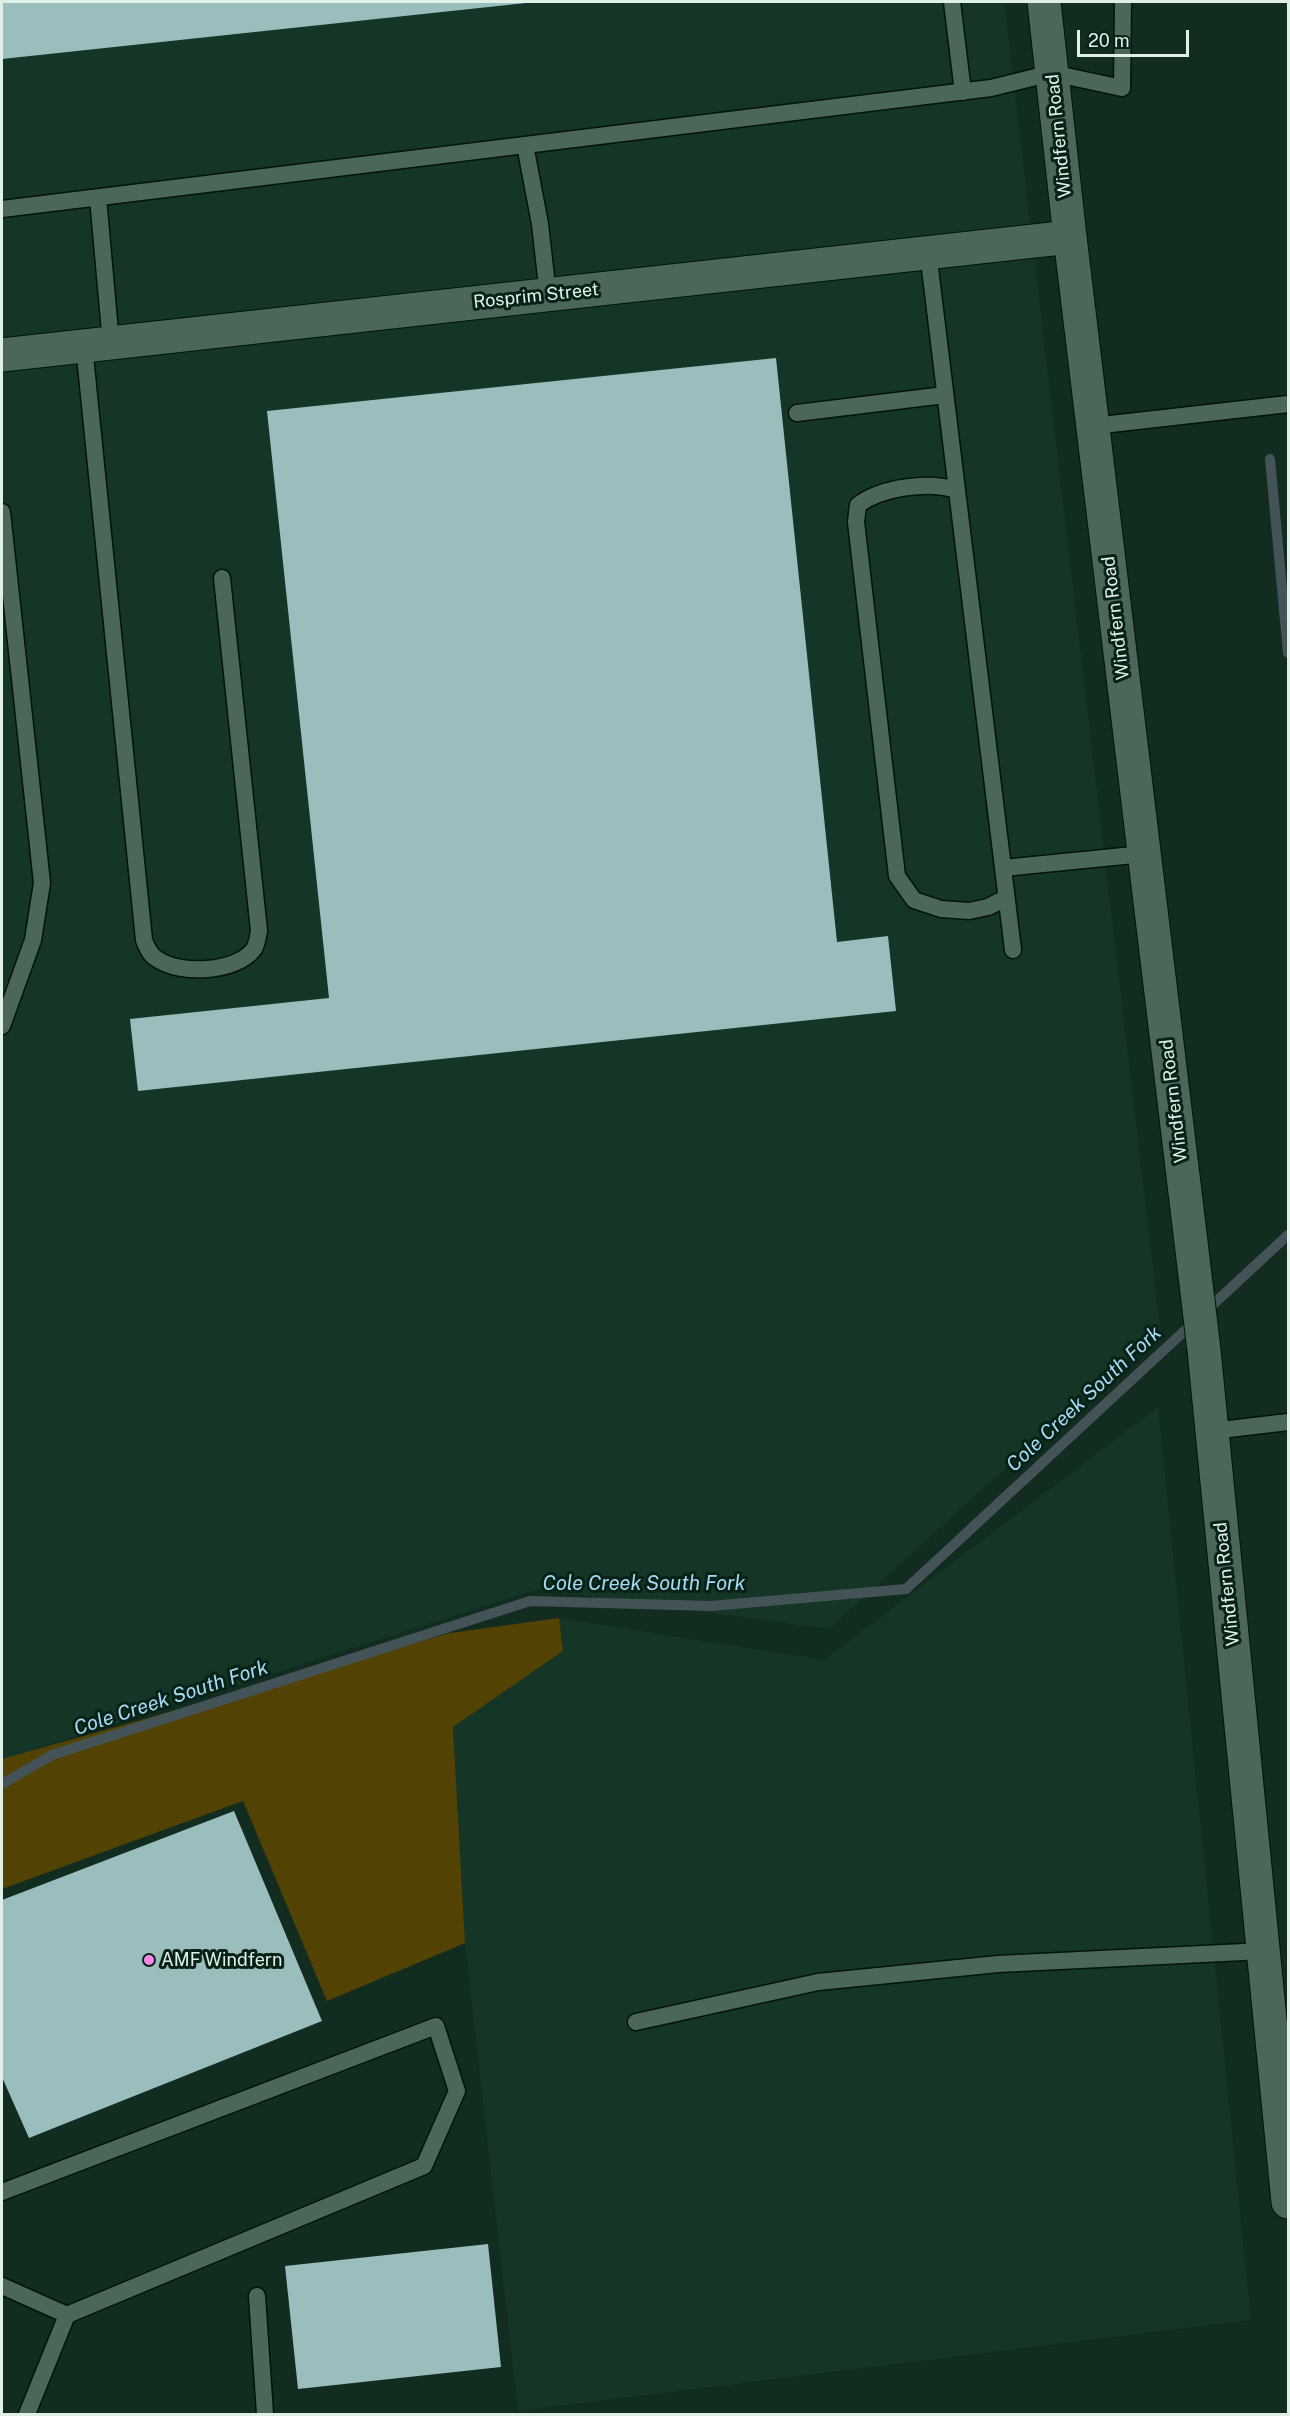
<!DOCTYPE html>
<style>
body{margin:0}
#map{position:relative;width:1290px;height:2416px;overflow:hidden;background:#132c20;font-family:"Public Sans",sans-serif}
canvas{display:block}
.frame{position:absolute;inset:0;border:3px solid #e1f0e7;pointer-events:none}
.scale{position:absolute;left:1077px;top:30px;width:112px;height:27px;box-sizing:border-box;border:3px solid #e1f0e7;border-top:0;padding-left:8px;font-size:18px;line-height:21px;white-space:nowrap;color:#e1f0e7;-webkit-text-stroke:4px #092217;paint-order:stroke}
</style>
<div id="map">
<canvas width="1290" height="2416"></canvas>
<div class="frame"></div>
<div class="scale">20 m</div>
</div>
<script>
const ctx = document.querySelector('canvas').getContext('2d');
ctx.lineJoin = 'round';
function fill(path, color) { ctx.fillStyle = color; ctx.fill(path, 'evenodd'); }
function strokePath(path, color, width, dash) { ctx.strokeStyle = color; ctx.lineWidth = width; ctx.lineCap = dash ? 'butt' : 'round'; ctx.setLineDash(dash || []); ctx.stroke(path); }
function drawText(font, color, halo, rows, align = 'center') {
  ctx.font = font + ' "Public Sans",sans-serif'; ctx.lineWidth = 6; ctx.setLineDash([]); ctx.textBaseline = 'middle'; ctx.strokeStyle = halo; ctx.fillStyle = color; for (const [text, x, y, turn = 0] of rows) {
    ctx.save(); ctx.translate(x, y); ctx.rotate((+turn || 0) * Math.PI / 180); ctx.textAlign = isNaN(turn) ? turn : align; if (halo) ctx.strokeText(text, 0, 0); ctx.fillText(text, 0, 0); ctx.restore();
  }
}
const built = new Path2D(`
 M2 2H1004L1160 1328 829 1629 538 1589 17 1755 2 1764Z
 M1158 1407 1251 2320 518 2411 465 1943 453 1727 563 1651 559 1618 824 1660Z`);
const green = new Path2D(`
 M559 1618 563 1651 453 1727 465 1943 327 2001 243 1801 2 1889V1759L450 1633Z`);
const stream = new Path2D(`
 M1270 459 1288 653
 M2 1784 52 1755 530 1601 711 1606 906 1589 1288 1235`);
const building = new Path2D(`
 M2 2H525L526 3 2 59Z
 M776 358 837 942 888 936 896 1011 138 1091 130 1019 329 998 267 411Z
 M234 1811 322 2021 29 2138 2 2077V1900Z
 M488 2244 501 2367 298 2389 285 2266Z`);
const service = new Path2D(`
 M952 2 963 92
 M525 145 540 224 548 295
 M98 198 111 343
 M2 209 991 88 1052 73 1122 88 1123 2
 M928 252 1013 950
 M84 346 144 940C147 948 150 955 157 959 180 975 236 973 254 949 257 944 258 936 259 931L222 578
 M797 413 945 395
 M1093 426 1288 404
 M957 490C928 481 882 487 858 505L856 522 897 876 914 900 941 909 969 911 988 907 1006 898
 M2 512 42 883 33 940 2 1026
 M1003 868 1144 854
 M1212 1431 1288 1422
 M636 2022 818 1982 998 1964 1264 1951
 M2 2192 436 2026 457 2091 424 2166 67 2315
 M2 2286 67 2315 27 2414
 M257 2296 265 2414`);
const minor = new Path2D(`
 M2 355 1070 237`);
const tertiary = new Path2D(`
 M1044 2 1070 237 1204 1350 1288 2202`);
const markers = [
 [149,1960,6,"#f987e9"]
];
const streetNames = [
 ["Windfern Road",1059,136,-96],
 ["Rosprim Street",536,296,-6],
 ["Windfern Road",1116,618,-97],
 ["Windfern Road",1174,1101,-97],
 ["Windfern Road",1227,1584,-96]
];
const poiNames = [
 ["AMF Windfern",161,1960]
];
const waterNames = [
 ["Cole Creek South Fork",1084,1399,-43],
 ["Cole Creek South Fork",644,1584],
 ["Cole Creek South Fork",171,1698,-18]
];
fill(built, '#153627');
fill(green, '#524305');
strokePath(stream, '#445357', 10);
fill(building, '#9abebe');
strokePath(service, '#00140a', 19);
strokePath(minor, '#00140a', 35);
strokePath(tertiary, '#00140a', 35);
strokePath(service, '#4c6659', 16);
strokePath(minor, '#4c6659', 33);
strokePath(tertiary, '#4c6659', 33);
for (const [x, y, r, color] of markers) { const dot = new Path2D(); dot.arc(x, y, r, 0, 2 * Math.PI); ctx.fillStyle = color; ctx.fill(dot); strokePath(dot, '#092217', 2); }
drawText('18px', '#e1f0e7', '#092217', streetNames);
drawText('18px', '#e1f0e7', '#092217', poiNames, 'left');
drawText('italic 20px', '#a7dbf5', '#092217', waterNames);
</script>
